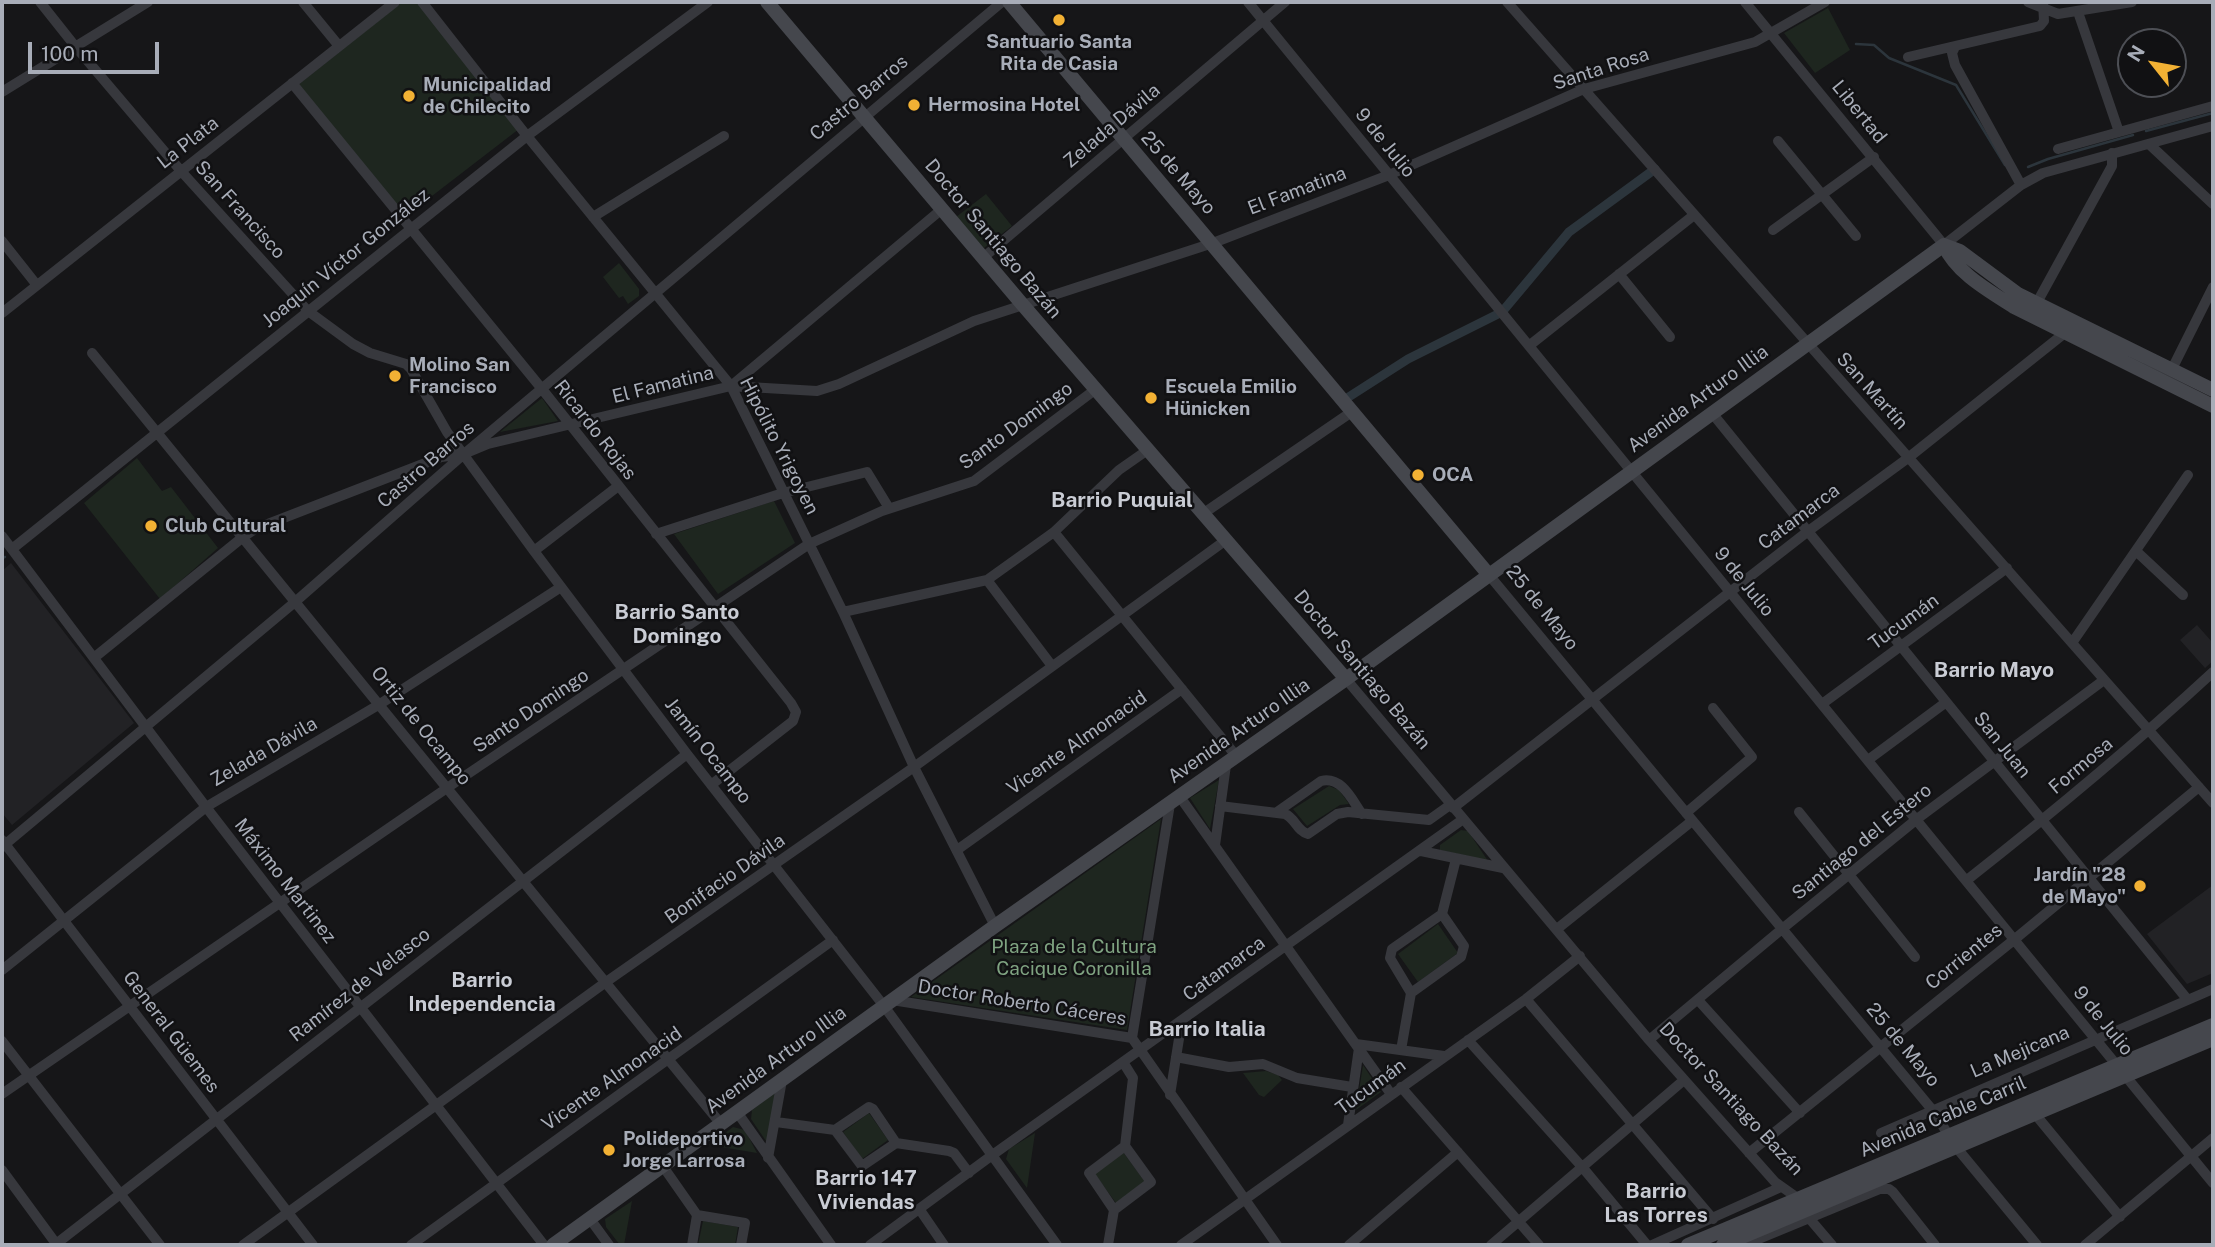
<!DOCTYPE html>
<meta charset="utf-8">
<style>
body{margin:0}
#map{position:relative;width:2215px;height:1247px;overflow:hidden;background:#161618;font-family:"Public Sans",sans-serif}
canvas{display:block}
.frame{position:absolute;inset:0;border:4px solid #a8adb8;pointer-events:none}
.north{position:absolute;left:2117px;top:28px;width:70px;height:70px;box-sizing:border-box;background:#111113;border:2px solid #4d4f55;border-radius:50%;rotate:301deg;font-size:19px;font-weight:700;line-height:28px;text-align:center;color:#a8adb8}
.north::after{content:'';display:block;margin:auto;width:24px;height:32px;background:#f2b134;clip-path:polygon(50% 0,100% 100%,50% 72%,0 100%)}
.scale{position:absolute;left:28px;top:42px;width:131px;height:32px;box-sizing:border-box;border:4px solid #a8adb8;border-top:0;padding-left:9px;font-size:21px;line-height:24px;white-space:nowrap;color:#a8adb8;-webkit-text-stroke:5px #111113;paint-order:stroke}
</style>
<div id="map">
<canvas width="2215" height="1247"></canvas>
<div class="frame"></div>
<div class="north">N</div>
<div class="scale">100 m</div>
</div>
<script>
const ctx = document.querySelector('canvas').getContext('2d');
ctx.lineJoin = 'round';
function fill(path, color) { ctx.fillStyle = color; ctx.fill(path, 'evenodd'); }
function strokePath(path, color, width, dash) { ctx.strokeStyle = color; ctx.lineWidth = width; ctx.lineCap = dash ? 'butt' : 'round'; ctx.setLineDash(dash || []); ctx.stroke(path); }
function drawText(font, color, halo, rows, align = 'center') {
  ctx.font = font + ' "Public Sans",sans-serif'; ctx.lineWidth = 5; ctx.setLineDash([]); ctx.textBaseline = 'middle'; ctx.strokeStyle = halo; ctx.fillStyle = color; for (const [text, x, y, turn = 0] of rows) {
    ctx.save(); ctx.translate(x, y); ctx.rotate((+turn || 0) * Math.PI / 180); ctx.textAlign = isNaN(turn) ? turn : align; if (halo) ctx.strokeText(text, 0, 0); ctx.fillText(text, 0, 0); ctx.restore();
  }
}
const built = new Path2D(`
 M11 563 134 723 12 825 2 813V571Z
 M2197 625 2213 643V661L2205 668 2180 640Z
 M2213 885V973L2187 984 2147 934Z`);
const green = new Path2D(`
 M402 2H417L519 129 406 216 298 85Z
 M1828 8 1850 50 1815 73 1784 33Z
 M986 194 1012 226 984 248 956 217Z
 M619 263 639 289V296L628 304 623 296 619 298 603 277Z
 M542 398 558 421 500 432Z
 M137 458 162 491 171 487 218 548 160 599 84 503Z
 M774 501 795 543 718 594 674 534Z
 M1219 780 1210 829 1190 798Z
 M1329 786 1339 790 1349 804 1340 805 1307 826 1293 809Z
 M1161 819 1127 1030 911 997Z
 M1461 830 1468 831 1488 861 1440 850V845Z
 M1438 924 1458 953 1418 982 1398 954Z
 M1363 1065 1381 1092 1356 1110Z
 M1266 1071 1278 1075 1282 1080 1264 1097 1259 1095 1243 1073Z
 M775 1093 768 1144 751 1119 752 1110Z
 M869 1113 888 1140 862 1159 843 1132Z
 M733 1127 745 1130 757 1153 709 1145Z
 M1035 1133 1027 1188 1006 1159 1009 1149Z
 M1123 1152 1145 1182 1116 1203 1094 1173Z
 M632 1201 624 1245H620L606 1227 605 1219Z
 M703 1221 738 1227 735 1245H698Z`);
const stream = new Path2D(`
 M1856 44 1874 45 1889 58 1956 85 2005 165
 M2146 131 2213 113
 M2028 167 2048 159 2133 135
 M2 558 5 557`);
const canal = new Path2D(`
 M1344 400 1408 359 1502 312 1569 232 1655 169`);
const minor = new Path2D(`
 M40 2 75 46 181 171 308 311 353 344 370 353 406 364 411 369 447 432 534 551 687 754 884 1006 1057 1245
 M303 2 339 46
 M422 2 527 136 731 386 843 612 914 767 995 926
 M1248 2 2213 1183
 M1507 2 2213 803
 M1745 2 1944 245 2021 185 2043 173 2213 126
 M2028 2 2058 14 2132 2
 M2078 12 2119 132
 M1955 47 1952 53 1955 65 2021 185
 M1908 57 2040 26 2044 21 2043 2
 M292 83 542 389 791 703 796 712 793 721 711 785
 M2 92 148 2
 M1778 141 1856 236
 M2149 144 2213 204
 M2058 149 2213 106
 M593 217 724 136
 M1773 230 1874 157
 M2 241 36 284
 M984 257 1285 2
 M1619 274 1670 337
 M2034 308 2112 166V153
 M2 313 395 2
 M1530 345 1694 215
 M92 353 721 1124
 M2172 369 2213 287
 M731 386 942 209
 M1712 413 2187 999
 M1204 513 1353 411
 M1054 532 1237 757
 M656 534 783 493 867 472 889 508
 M2 536 206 807 544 1245
 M12 549 527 136 708 2
 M534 551 617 487
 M2136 551 2183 595
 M1489 575 1934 1112 1956 1147 2037 1245
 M987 580 1052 666
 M843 612 987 580 1054 532 1119 470 1149 449
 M2072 643 2188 475
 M95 657 243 537 255 529 441 457 464 454 488 444 731 386 817 391 839 384 974 321 1213 243 1389 175 1584 89 1755 42 1825 2
 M1346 679 1649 1040 1775 1182 1799 1199 1809 1218 1832 1245
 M1822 704 2007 568
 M1868 760 1945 703
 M1180 797 1391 1094
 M1220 806 1285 814C1295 818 1297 831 1308 834L1337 814 1348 812 1429 820 1450 805
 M1453 808 1807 532 1908 458 2066 332
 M1277 812 1321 781C1342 776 1352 800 1362 814
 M1799 812 1915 957
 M1686 813 1752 757 1713 708
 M2 840 313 1245
 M1215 845 1226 765
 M2 847 295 602 464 454 1002 2
 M957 850 1182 689
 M1421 851 1503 868
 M1967 880C2051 814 2134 745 2213 672
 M1557 929 1692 821
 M2 970 206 807 380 704 561 587
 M1411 993 1461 957 1464 946 1442 914
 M1526 999 1713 1219
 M892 1000 1132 1038 1277 1245
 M1698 1000 1800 1113
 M1132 1038 1170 804
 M1468 1040 1583 1168 1647 1245
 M1649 1040 1782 929 1917 819 2104 680
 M2 1041 160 1245
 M1356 1044 1444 1056
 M1401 1050 1411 993 1390 958 1392 949 1442 914 1456 859
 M1176 1057 1229 1067 1263 1064 1297 1078 1352 1087
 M1401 1087 1539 1245
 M2 1094 447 788 809 544 882 511 974 481 1096 389
 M1170 1095 1182 1020
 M737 1112 831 1245
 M2035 1114 2120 1217
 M776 1122 835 1130 869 1107 873 1109 896 1143
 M1348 1125 1359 1048
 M835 1130 862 1166 896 1143 949 1151 954 1153 969 1173
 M1881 1133 2213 989
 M1749 1153 2015 939 2199 787
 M768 1158 782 1080
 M662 1165 697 1215 745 1223 741 1245
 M2 1170 57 1245
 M920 1210 944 1245
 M1114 1210 1089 1173 1125 1146
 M590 1219 609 1245
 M56 1244 687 754
 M243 1245 606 982 914 767 1226 540
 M411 1245 833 940
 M692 1245 697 1215
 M870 1245 991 1156 1462 820
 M1108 1245 1114 1210 1151 1182 1125 1146 1133 1078 1123 1062
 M1181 1245 1526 999 1580 956
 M1349 1245 1458 1152
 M1491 1245 1684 1080
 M1652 1245 1781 1187
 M1744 1245 1880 1189H1889L1893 1192 1935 1245
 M2085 1245 2213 1138`);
const secondary = new Path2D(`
 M767 2 1022 304 1346 679
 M1009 2 1489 575
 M1944 245C1956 273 1989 291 2014 307L2213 406
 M1944 245 1960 251 2018 294 2213 390
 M553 1245 995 926 1346 679 1944 245
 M1688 1245 2213 1025
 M1723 1245 2213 1039`);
const markers = [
 [1059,20,7,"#f2b134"],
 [409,96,7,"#f2b134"],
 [914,105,7,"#f2b134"],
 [395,376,7,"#f2b134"],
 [1151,398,7,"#f2b134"],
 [1418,475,7,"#f2b134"],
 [151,526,7,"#f2b134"],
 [2140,886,7,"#f2b134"],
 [609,1150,7,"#f2b134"]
];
const poiNames = [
 ["Santuario Santa",1059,42,"center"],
 ["Rita de Casia",1059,64,"center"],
 ["Municipalidad",423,85],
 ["de Chilecito",423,107],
 ["Hermosina Hotel",928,105],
 ["Molino San",409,365],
 ["Francisco",409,387],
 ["Escuela Emilio",1165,387],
 ["Hünicken",1165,409],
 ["OCA",1432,475],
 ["Club Cultural",165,526],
 ["Jardín \"28",2126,875,"right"],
 ["de Mayo\"",2126,897,"right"],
 ["Polideportivo",623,1139],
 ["Jorge Larrosa",623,1161]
];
const streetNames = [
 ["Santa Rosa",1601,69,-18],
 ["Castro Barros",859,98,-40],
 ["Libertad",1859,112,51],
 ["Zelada Dávila",1112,126,-40],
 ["La Plata",188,143,-38],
 ["9 de Julio",1385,143,51],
 ["25 de Mayo",1178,173,49],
 ["El Famatina",1297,191,-21],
 ["San Francisco",240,210,48],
 ["Doctor Santiago Bazán",993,239,50],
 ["Joaquín Víctor González",346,258,-39],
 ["El Famatina",663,385,-14],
 ["San Martín",1872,391,48],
 ["Avenida Arturo Illia",1698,399,-36],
 ["Santo Domingo",1016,426,-36],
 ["Ricardo Rojas",595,430,52],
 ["Hipólito Yrigoyen",779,446,63],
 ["Castro Barros",426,465,-41],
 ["Catamarca",1799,517,-37],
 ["9 de Julio",1744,582,51],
 ["25 de Mayo",1542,608,51],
 ["Tucumán",1904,622,-36],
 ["Doctor Santiago Bazán",1362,670,50],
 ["Santo Domingo",531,711,-34],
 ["Ortiz de Ocampo",421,726,51],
 ["Avenida Arturo Illia",1239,731,-35],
 ["Vicente Almonacid",1077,743,-35],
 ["San Juan",2002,745,51],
 ["Jamín Ocampo",708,751,52],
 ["Zelada Dávila",264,752,-30],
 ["Formosa",2081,766,-40],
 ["Santiago del Estero",1862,842,-39],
 ["Bonifacio Dávila",725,879,-35],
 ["Máximo Martinez",285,881,52],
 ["Corrientes",1964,957,-39],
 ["Catamarca",1224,969,-36],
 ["Ramírez de Velasco",360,985,-38],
 ["Doctor Roberto Cáceres",1022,1003,9],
 ["9 de Julio",2103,1021,51],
 ["General Güemes",171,1032,53],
 ["25 de Mayo",1903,1045,50],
 ["La Mejicana",2020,1052,-23],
 ["Avenida Arturo Illia",776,1060,-36],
 ["Vicente Almonacid",612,1079,-35],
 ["Tucumán",1371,1087,-36],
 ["Doctor Santiago Bazán",1731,1099,47],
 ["Avenida Cable Carril",1943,1117,-23]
];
const parkNames = [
 ["Plaza de la Cultura",1074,947],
 ["Cacique Coronilla",1074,969]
];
const neighbourhoodNames = [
 ["Barrio Puquial",1122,501],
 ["Barrio Santo",677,613],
 ["Domingo",677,637],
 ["Barrio Mayo",1994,671],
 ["Barrio",482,981],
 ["Independencia",482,1005],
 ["Barrio Italia",1207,1030],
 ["Barrio 147",866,1179],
 ["Viviendas",866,1203],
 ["Barrio",1656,1192],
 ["Las Torres",1656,1216]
];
fill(built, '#222225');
fill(green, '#1e261f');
strokePath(stream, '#2c353c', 2.5);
strokePath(canal, '#2c353c', 9);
strokePath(minor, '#37383d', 10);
strokePath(secondary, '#45474d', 14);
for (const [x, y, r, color] of markers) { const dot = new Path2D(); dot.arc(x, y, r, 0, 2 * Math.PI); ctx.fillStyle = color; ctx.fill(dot); strokePath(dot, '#111113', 2.5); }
drawText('bold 19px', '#a8adb8', '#111113', poiNames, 'left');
drawText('19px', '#a8adb8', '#111113', streetNames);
drawText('19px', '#7fa381', '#111113', parkNames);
drawText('bold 21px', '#c9ccd4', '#111113', neighbourhoodNames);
</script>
